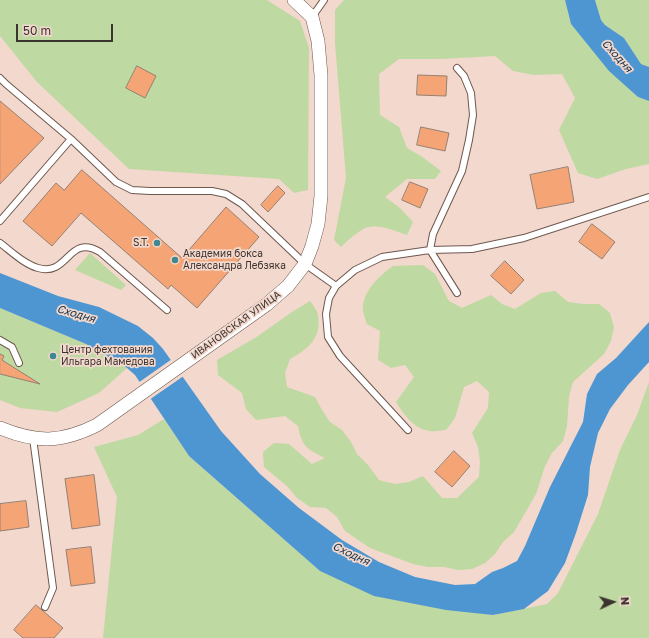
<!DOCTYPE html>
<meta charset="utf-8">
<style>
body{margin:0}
#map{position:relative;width:649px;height:638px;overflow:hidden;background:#f2d8cd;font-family:"Golos Text",sans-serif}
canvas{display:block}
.north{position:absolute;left:593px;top:582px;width:40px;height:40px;-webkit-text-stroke:3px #f2d8cd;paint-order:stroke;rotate:86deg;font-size:11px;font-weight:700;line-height:16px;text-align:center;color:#3d332f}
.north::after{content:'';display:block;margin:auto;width:14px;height:18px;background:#3d332f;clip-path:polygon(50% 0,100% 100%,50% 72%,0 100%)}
.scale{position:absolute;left:16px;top:24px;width:97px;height:18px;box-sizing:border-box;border:2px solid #3d332f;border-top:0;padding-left:5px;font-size:12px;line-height:14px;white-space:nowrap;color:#3d332f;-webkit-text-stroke:3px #f2d8cd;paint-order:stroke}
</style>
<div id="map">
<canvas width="649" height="638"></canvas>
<div class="north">N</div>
<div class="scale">50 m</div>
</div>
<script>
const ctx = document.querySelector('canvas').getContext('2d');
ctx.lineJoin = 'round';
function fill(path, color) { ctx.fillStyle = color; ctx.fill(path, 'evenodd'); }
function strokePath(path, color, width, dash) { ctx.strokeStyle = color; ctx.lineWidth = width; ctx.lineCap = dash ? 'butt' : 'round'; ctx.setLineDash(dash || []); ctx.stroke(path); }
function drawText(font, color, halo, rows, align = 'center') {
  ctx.font = font + ' "Golos Text",sans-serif'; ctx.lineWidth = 3.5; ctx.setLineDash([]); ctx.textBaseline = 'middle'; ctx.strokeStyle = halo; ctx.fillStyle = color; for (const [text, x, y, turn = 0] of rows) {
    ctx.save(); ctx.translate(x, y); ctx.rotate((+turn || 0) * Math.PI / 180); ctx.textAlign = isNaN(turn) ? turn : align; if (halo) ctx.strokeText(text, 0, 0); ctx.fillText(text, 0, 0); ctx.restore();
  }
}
const green = new Path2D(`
 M0 0H267L300 21 309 48 308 190 294 193 279 179 129 169 37 82 0 36Z
 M344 0H565L571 24 638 97 649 101V164L626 169 597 179 578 173 559 130 575 98 562 74 534 75 513 71 495 56 441 59H399L379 74 380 115 399 127 407 148 421 156 441 171 435 179H407L385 197 400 208 413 222 407 235C395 231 382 225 370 227 362 227 347 241 341 247L334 240 346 178 335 43V10Z
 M595 0H649V67L641 64 624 38 605 25 601 20Z
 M90 253 126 285 121 290 75 270Z
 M423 265 435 274 449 301 462 308 491 295 502 304 515 309 541 293 555 291 568 302 583 304H599L610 313 614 327 611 341 604 354 573 382 569 396 567 426 563 441 552 453 545 466 536 494 521 520 514 532 503 542 495 554 485 563 472 569 458 570 444 567H428L413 564 370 548 345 531 337 517 326 508 310 507 297 498 287 486 264 467 263 452 274 443 289 444 312 464 325 458C307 449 302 447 298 426L285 416 256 420 246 409 242 393 218 375 217 360 255 338 292 312 310 301C313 305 317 310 318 315 322 338 308 349 290 359L285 373 287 387 315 397 322 410 330 422 342 430 351 442 357 454 368 465 379 480 395 484 409 482 423 476 442 498H457L479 477 480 461 478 447 472 433 488 408 489 392 477 381 464 387 455 418 446 430C441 430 435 432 430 431 414 429 404 415 396 402L414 377 405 365 391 368 378 360 380 331 367 324C366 320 363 314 363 309 362 292 380 275 393 266Z
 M0 308 86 344 127 368 99 393 57 412 20 408 0 400Z
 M649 382V638H103L117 497 94 447 138 435 164 419 189 456 320 571 493 615 547 604 558 593 598 514 620 450 637 415Z`);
const water = new Path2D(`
 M565 0H595L601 20 605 25 624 38 641 64 649 67V101L638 97 609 71 571 24Z
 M0 273 58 296 99 307 138 326 153 338 163 349 221 431 260 474 299 508 342 540 379 562 415 577 455 585 475 584 492 572 503 568 517 561 525 546 550 487 583 422 587 394 597 374 616 358 649 322V362L628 385 610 409 598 433 590 467 588 495 576 533 565 563 548 591 524 609 493 615 446 610 374 596 320 571 189 456 135 375 127 368 86 344 0 308Z`);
const pier = new Path2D(`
 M172 359 185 375 149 400 138 383Z`);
const building = new Path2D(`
 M137 66 156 76 145 98 126 88Z
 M418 75 447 76 446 96 417 95Z
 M0 101 44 138 0 184Z
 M421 127 449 133 445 151 417 145Z
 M568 167 574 202 537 209 530 175Z
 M82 170 182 258 226 207 259 237 197 308 171 285 168 289 81 213 52 246 23 221 56 183 64 190Z
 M410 182 428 189 420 208 402 200Z
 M278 186 285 193 268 212 261 205Z
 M592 224 615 242 602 259 579 242Z
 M505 261 524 280 511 294 491 276Z
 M0 354 4 356 2 360 40 384 0 374Z
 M454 451 470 466 452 487 435 472Z
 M94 475 100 525 72 529 65 479Z
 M26 501 29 527 0 531V504Z
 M91 547 95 583 71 586 66 550Z
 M36 605 63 628 54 638H23L14 630Z`);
const lane = new Path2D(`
 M312 17 324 0
 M457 68 464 76 471 93 473 115 469 140 462 171 433 234 430 250 457 293
 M0 78 6 84 71 139 116 182 132 190 150 191H212L226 194 242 204 305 264 336 286 355 270 382 257 430 250 472 249 524 238 649 197
 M0 221 71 139
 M0 243C12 252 24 264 38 268 69 277 68 233 100 252L167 310
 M336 286 329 298 326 314 328 337 340 356 408 430
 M0 340 12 347 19 363
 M33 438 53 588 45 607`);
const street = new Path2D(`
 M0 428C37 443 61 443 97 425L266 305 288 286 305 264 312 246 318 224 321 196V75L318 41 312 17 294 0`);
const markers = [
 [157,243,4,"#3f868f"],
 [175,260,4,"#3f868f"],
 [53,356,4,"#3f868f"]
];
const poiNames = [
 ["S.T.",149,243,"right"],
 ["Академия бокса",183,254],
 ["Александра Лебзяка",183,266],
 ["Центр фехтования",61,350],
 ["Ильгара Мамедова",61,362]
];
const streetNames = [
 ["ИВАНОВСКАЯ УЛИЦА",236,325,-36]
];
const waterNames = [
 ["Сходня",617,56,48],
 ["Сходня",76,314,16],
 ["Сходня",351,554,25]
];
fill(green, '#bfd9a2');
fill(water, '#4e96d2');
fill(pier, '#f2d8cd');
fill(building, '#f5a575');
strokePath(building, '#957f73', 1);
strokePath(lane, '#6e584e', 8);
strokePath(street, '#6e584e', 14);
strokePath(lane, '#fff', 6);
strokePath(street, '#fff', 13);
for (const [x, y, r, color] of markers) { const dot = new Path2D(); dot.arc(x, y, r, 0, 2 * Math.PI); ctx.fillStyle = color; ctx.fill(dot); strokePath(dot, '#f2d8cd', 1.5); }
drawText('10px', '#3d332f', '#f2d8cd', poiNames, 'left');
drawText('10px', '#3d332f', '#f2d8cd', streetNames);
drawText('italic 11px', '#15344d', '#f2d8cd', waterNames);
</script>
